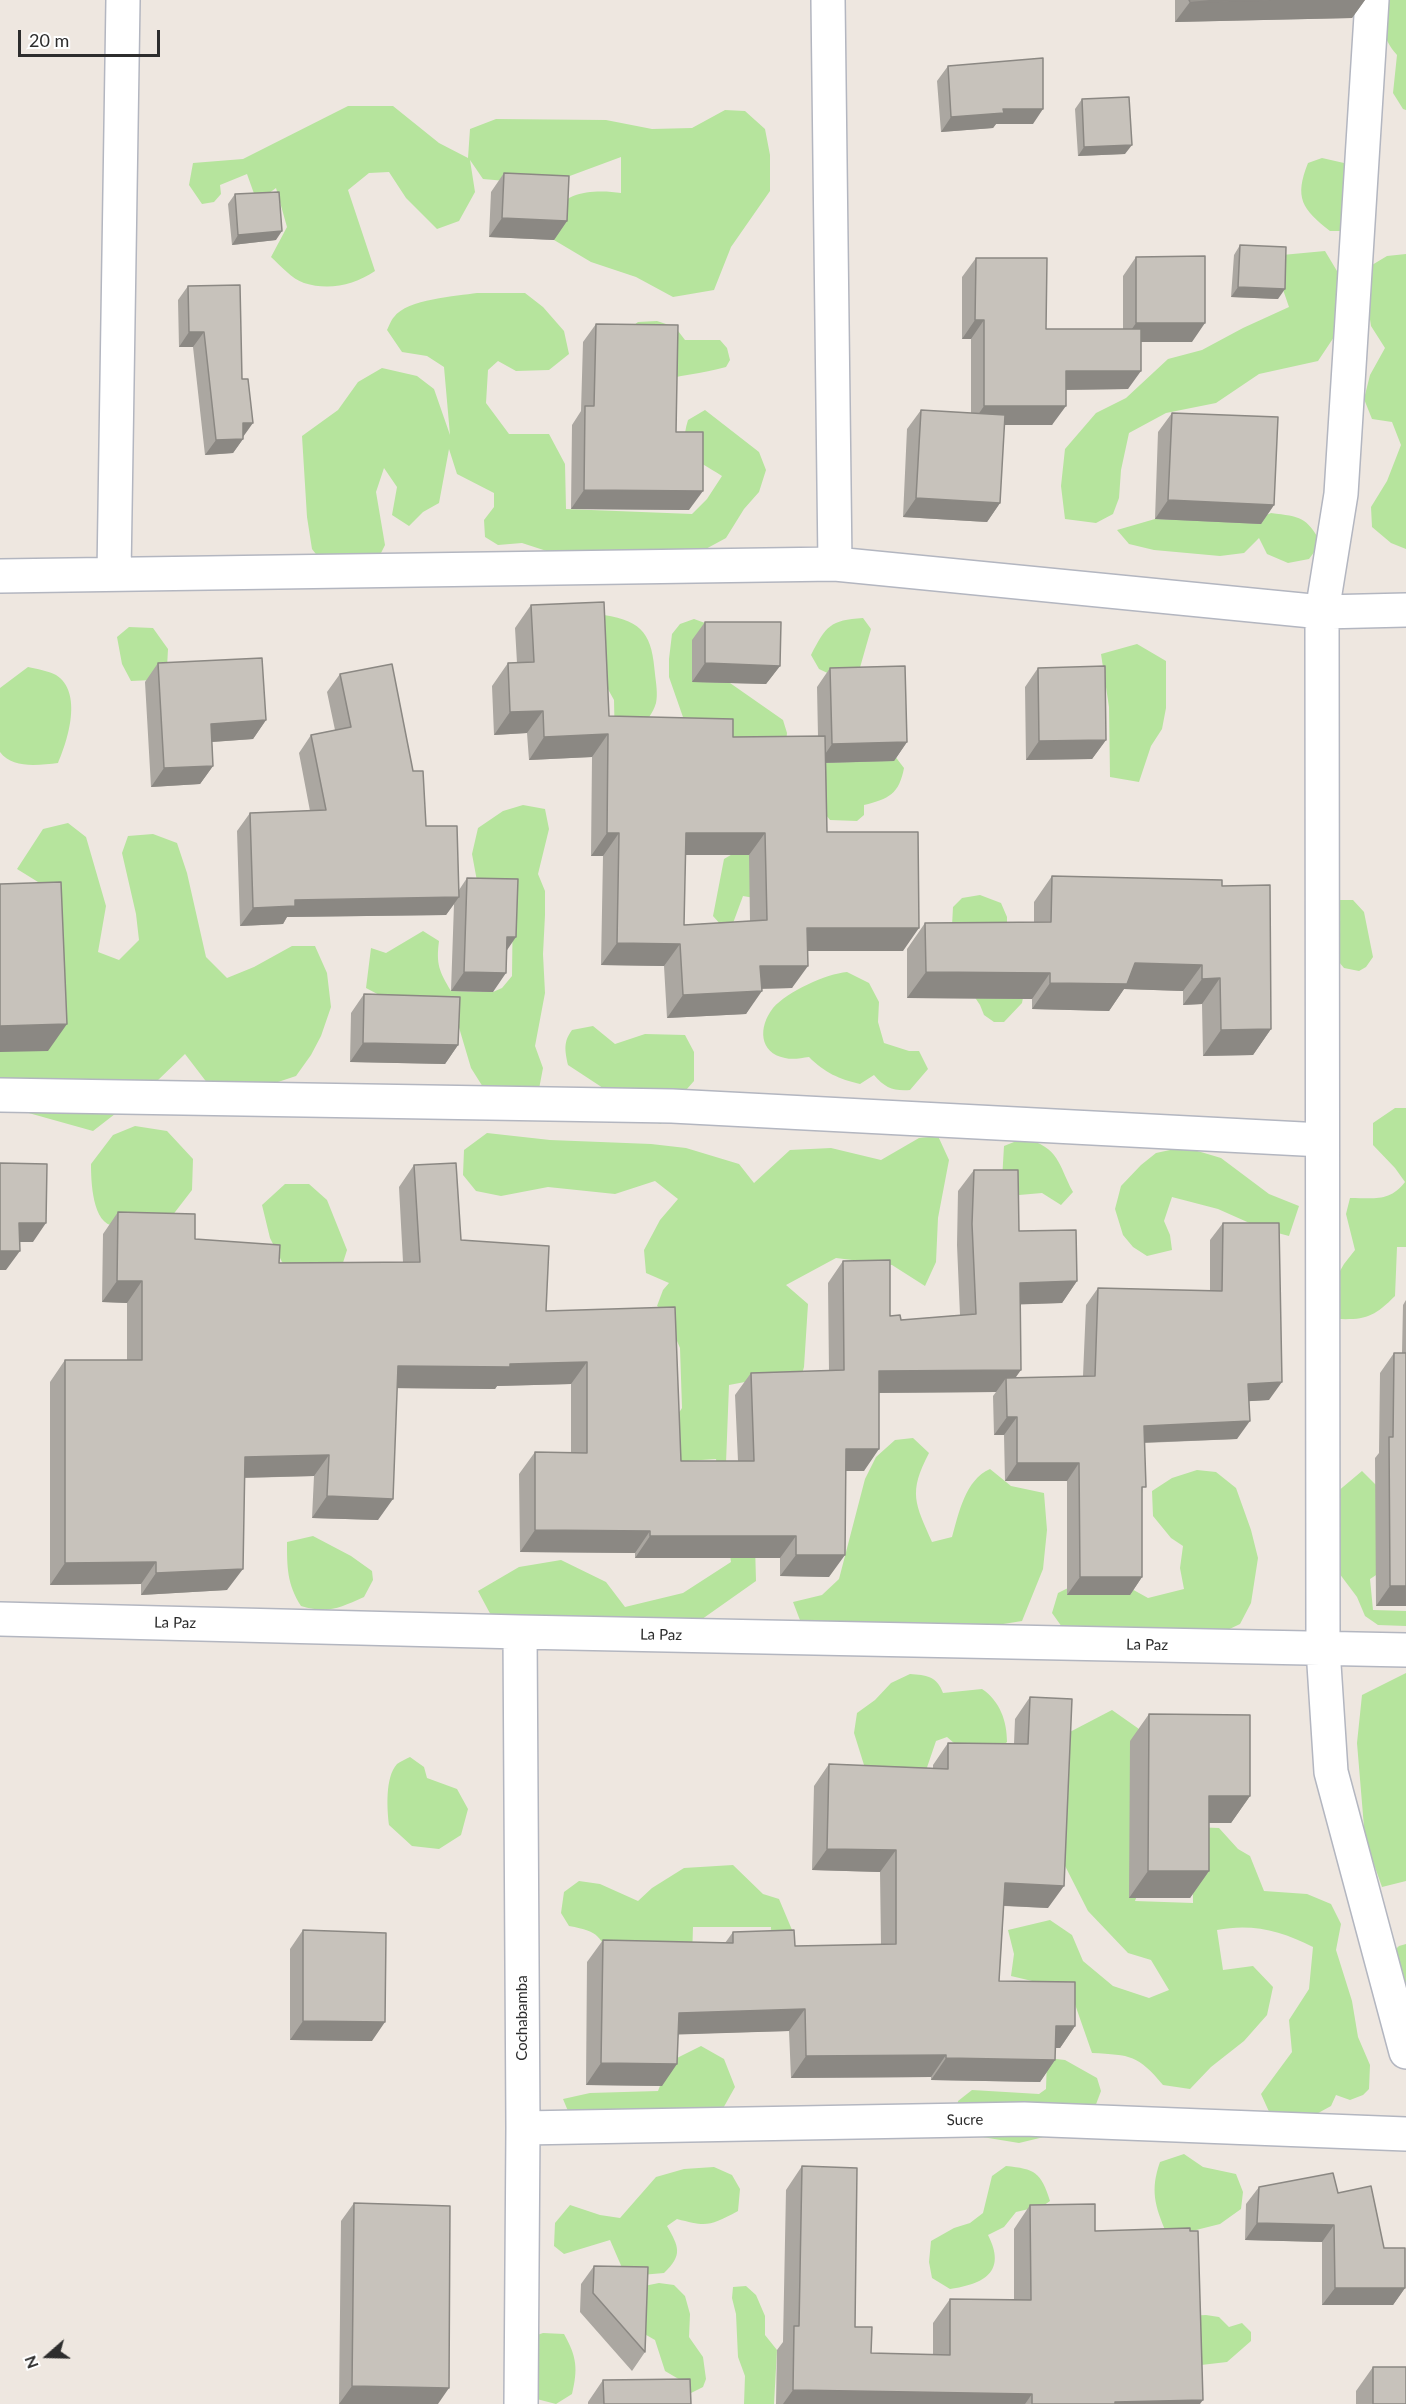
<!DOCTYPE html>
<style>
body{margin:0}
#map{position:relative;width:1406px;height:2404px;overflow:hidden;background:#eee7e0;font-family:Lato,sans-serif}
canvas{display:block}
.north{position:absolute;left:18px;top:2326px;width:60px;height:60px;-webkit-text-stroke:4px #fff;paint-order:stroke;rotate:250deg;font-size:16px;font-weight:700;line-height:24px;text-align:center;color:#2d2d2d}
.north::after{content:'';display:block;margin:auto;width:21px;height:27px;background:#2d2d2d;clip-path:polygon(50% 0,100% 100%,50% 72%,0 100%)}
.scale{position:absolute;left:18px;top:30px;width:142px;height:27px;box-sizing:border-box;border:3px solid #2d2d2d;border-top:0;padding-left:8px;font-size:18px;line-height:21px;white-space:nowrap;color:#2d2d2d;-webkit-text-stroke:4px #fff;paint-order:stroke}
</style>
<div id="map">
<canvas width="1406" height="2404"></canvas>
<div class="north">N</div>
<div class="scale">20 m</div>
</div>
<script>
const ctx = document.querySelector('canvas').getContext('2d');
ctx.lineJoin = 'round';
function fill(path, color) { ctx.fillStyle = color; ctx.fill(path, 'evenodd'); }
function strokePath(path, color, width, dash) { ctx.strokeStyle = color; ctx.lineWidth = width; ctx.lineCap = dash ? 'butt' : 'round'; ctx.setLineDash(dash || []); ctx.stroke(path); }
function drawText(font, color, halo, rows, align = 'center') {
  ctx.font = font + ' Lato,sans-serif'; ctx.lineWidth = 6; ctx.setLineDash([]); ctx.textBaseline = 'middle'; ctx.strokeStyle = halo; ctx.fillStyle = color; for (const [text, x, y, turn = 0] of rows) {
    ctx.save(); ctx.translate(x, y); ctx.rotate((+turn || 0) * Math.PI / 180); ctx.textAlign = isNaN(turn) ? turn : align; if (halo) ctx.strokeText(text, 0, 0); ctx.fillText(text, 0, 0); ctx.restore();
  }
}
const green = new Path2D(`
 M1381 0H1406V110L1403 109 1393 93 1397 55C1382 38 1380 22 1381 0Z
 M348 106H393L439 143 468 158 470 129 496 119 606 120 652 129 692 128 725 110 745 111 765 129 770 155V191L731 247 714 290 673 297 636 277 591 262 554 240C554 233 553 223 555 216 562 189 600 190 621 193V157L567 177 529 183 483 179 470 160 475 192 459 221 437 229 406 198 389 172 369 173 348 190 375 271C354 285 329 291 304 283 292 279 280 265 271 257L287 227 276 188 257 202 247 174 220 185 221 194 214 202 202 204 189 185 193 163 243 159Z
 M1322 158 1344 163 1352 179 1347 231H1330C1302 209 1294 198 1308 163Z
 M1325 251 1343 281 1340 328 1318 361 1259 374 1216 403 1166 413 1129 433 1121 470 1119 498 1113 514 1096 523 1065 519 1061 486 1065 449 1096 413 1126 398 1168 359 1202 350 1243 328 1289 307 1280 281 1282 255Z
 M1406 254V549L1391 543 1372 527 1371 507 1387 481 1401 445 1392 422 1372 419 1364 399 1370 375 1385 348 1371 326 1366 293 1367 268 1387 256Z
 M477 293H525L543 307 564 331 569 354 549 370 516 371 498 361 488 370 486 403 509 434H549L565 464 566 509 692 514 707 499 722 476C695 458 677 456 688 420L705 410 759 452 766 470 759 492 744 509 726 538 691 557 562 556 522 543 498 545 485 537 484 520 494 507V493L457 474 449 449 439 503 423 512 409 526 392 515 397 487 384 468 376 492 385 545 378 559 333 576 312 549 307 517 302 436 338 410 358 382 382 368 417 376 434 389 450 435 444 367 427 356 402 352 387 330C389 326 391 320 394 317 407 299 457 296 477 293Z
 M657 321 675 327 685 340H720L727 348 730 360 726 367C702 374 678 375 655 382L618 337 638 322Z
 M1271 513C1301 517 1306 516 1321 543L1309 559 1288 563 1267 554 1259 538 1244 553 1220 556 1154 550 1129 544 1117 530 1155 519 1251 522Z
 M604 615C644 621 652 636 655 674 656 683 658 694 656 703 650 723 631 736 615 747L614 700 599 673Z
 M863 618 871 629 859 671 836 677 819 669 811 655C826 626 830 620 863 618Z
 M694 619 705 623 730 683 783 720 787 733 785 751H767L684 720 669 677V659L672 634 680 624Z
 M129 627 153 628 168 649 167 668 152 680 131 681 122 664 117 637Z
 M1137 644 1166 661V708L1162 729 1151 746 1139 782 1110 777 1109 707 1101 654Z
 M28 667C37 669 48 671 56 675 83 692 68 740 58 763 39 765 12 769 0 752V688Z
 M894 755 904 768C899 794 889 799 864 805V815L857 821 830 820 818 805 813 767 847 757Z
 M523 805 545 809 549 829 538 874 545 891V915L543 954 545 993 535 1046 543 1068 539 1089 493 1103 471 1068 455 1014 385 998 366 988 371 948 386 953 423 931 439 941C436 964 439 971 451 991L493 992 502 988 512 976 513 894 477 881 472 854 478 828 503 811Z
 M68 823 86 837 106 906 98 952 119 960 139 940 136 914 122 853 128 836 153 834 177 843 187 873 206 957 227 978 254 967 292 946H315L327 973 331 1007 321 1036 311 1055 296 1076 263 1087 208 1084 185 1054 155 1083 93 1131 0 1105V999L51 890 17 869 43 829Z
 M741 849 792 859 788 904 743 896 729 934 713 916 724 859Z
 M980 895 1001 903 1007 917V928L1027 976 1022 1003 1004 1022H994L984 1015 980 1005 970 990 952 926 953 907 962 898Z
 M1340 900H1353L1364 912 1373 957 1366 967 1359 971 1344 968 1333 955 1330 910Z
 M847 972 869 983 879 1002 878 1022 884 1043 909 1051H919L928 1069 910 1090C893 1091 885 1088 874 1075L860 1084C839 1079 825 1073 809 1057 801 1058 793 1060 785 1058 759 1053 758 1027 773 1008 788 991 826 974 847 972Z
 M593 1026 615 1044 645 1034 685 1035 694 1052V1081L672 1106 661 1124 639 1117 600 1086 568 1065C565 1051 563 1042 572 1030Z
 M1395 1108H1406V1247H1397L1395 1296C1374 1317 1366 1320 1337 1319L1329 1290 1344 1264 1355 1250 1346 1214 1350 1198C1374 1198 1390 1202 1405 1182L1395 1168 1373 1145V1123Z
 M135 1126 167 1131 193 1159 192 1190 172 1216C155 1219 131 1227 115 1226 92 1225 91 1180 91 1164L113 1135Z
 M487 1133 550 1140 651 1144 686 1148 739 1164 754 1183 790 1150 831 1148 881 1160 919 1138 938 1136 949 1160 938 1218 936 1262 925 1286 892 1265 836 1258 786 1285 808 1304 804 1367 799 1384 766 1378 729 1385 726 1463 755 1545 756 1581 688 1629 493 1619 478 1591 519 1567 561 1560 606 1582 625 1607 683 1593 731 1562 716 1459 673 1462 663 1437 682 1408 680 1348 672 1329 674 1318 657 1306 663 1290 669 1283 646 1273 644 1250 660 1220 678 1199 655 1181 615 1194 548 1187 501 1196 476 1191 463 1175 464 1150Z
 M1024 1138C1060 1148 1058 1164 1073 1192L1061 1205 1042 1193 1019 1195 1002 1180 1004 1146Z
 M1184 1147 1221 1158 1269 1194 1299 1206 1289 1236 1263 1229 1218 1209 1172 1197 1164 1221 1170 1235 1172 1250 1147 1256 1133 1247 1123 1235 1115 1209 1121 1186 1141 1165 1156 1153Z
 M285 1184H309L327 1200 347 1250 341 1269 290 1278 270 1238 262 1205Z
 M913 1438 929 1453C908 1493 915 1503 932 1542L952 1537C959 1513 965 1480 990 1469L1011 1486 1044 1493 1047 1530 1043 1569 1022 1621 935 1635 803 1628 793 1602 822 1595 839 1579 865 1479 876 1457 895 1440Z
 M1197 1470 1216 1472 1236 1488 1251 1530 1258 1558 1251 1603 1240 1624 1215 1636 1067 1634 1052 1613 1058 1593 1084 1580 1121 1583 1148 1598 1184 1589 1180 1568 1183 1546 1171 1538 1153 1516 1152 1491 1172 1478Z
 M1362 1471 1383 1492 1393 1564 1370 1579 1373 1610 1406 1611V1626L1378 1625 1365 1616 1357 1597 1333 1565 1337 1492Z
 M313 1536 351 1556 372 1571 373 1580 364 1597C339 1608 328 1614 301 1606 287 1584 287 1567 287 1542Z
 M1406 1673V1881L1382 1887 1365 1839 1357 1743 1362 1695Z
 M910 1674C926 1675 937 1676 943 1693L982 1689C1000 1701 1007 1721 1007 1742L996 1751 962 1750 947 1737 936 1741 920 1788 869 1781 854 1733 857 1713 875 1700 891 1683Z
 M1112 1710 1139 1729 1144 1877 1135 1901 1193 1903 1192 1827 1219 1828 1238 1849 1250 1856 1264 1891 1307 1894 1331 1904 1341 1924 1336 1950 1352 2001 1358 2037 1370 2065 1369 2089 1363 2095 1350 2100 1336 2095 1331 2106 1300 2123 1271 2116 1261 2094 1292 2052 1289 2020 1309 1989 1313 1947C1282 1931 1252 1923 1217 1930L1223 1970 1253 1966 1273 1987 1267 2015 1244 2041 1211 2067 1190 2089 1163 2085C1138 2055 1131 2055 1092 2053L1070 1990 1011 1976 1014 1954 1008 1930 1050 1920 1072 1935 1083 1961 1113 1986 1149 1998 1169 1990 1151 1960 1128 1953 1088 1911 1061 1858 1066 1734Z
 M410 1757 424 1767 427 1778 457 1789 468 1809 461 1835 439 1849 412 1846 389 1825C387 1809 385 1777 397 1764 401 1761 406 1759 410 1757Z
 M733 1865 763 1894 779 1899 795 1937 780 1955 769 1963 771 1927H693L692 1957 613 1963C599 1936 601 1932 569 1926L561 1913 564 1892 579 1881 600 1884 638 1901 652 1888 684 1868Z
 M1406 1944V2051L1382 1962 1399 1946Z
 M701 2046 724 2059 735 2087 721 2112 573 2123 563 2099 590 2093 658 2091 669 2062Z
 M1047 2058 1065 2060 1097 2078 1101 2091 1095 2107 1052 2135 1019 2143 976 2136 957 2121 958 2101 972 2090 1039 2094 1046 2089Z
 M1184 2154 1203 2167 1236 2174 1243 2192 1241 2209 1220 2224 1188 2232H1166C1155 2206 1150 2190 1160 2162Z
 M1006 2166C1035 2169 1041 2172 1050 2201L1040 2208 1029 2209 1016 2212 1004 2227 988 2235C1007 2272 984 2284 950 2289L932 2278 929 2262 931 2241 954 2228 970 2223 983 2213 992 2176Z
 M714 2167 732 2175 740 2189 738 2211C710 2226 707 2227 677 2219L667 2226C679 2247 683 2255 664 2273L641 2275 623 2270 610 2240 564 2254 554 2246 555 2223 570 2205 600 2215 620 2218 656 2177 684 2169Z
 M659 2283 674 2285 685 2296 690 2314 689 2337 703 2357 706 2379 703 2387 691 2393 682 2381 665 2371 655 2340 634 2328 644 2286Z
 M746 2286 756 2295 765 2316V2335L777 2350 774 2404H744L745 2376 738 2357 736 2314 732 2298 733 2287Z
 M1206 2315 1219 2317 1229 2327 1242 2323 1251 2332V2341L1227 2362 1201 2365 1184 2316Z
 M543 2333 564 2334C577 2357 578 2369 572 2394L556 2404 529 2397 519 2341Z`);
const minor = new Path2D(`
 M828 0 835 564
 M1372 0 1341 494 1322 612 1323 1649 1331 1772 1406 2052
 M114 574 123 0
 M0 576 835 564 1322 612 1406 610
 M0 1095 672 1106 1322 1140
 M0 1619 520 1632 1406 1650
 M520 1632 523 2128 521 2404
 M523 2128 1024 2119 1406 2134`);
const wall = new Path2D(`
 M1175 0H1365L1352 18 1175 22Z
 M948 66 1033 124H996L993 128 941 132 937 81Z
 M1082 99 1125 154 1078 156 1075 109Z
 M504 173 567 221 554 240 489 237 491 192Z
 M235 194 276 240 232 245 228 204Z
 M1240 245 1278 299 1231 297 1234 255Z
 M1136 257 1192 342H1141L1128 389 1066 390 1052 425H1004L1000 503 987 522 903 517 907 429 921 410 971 413V339H962V277L976 258 1046 329H1123V276Z
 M188 286 243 439 233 453 205 455 193 347H179L178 300Z
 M596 324 676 432 689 510 571 509 572 425 581 411 583 342Z
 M1172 413 1274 505 1261 524 1155 519 1158 432Z
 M531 605 609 716 733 737 818 736 817 687 830 668 907 742 894 761 826 763 827 832 903 951H808L792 988 761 989 746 1014 667 1018 664 966 601 965 603 856H591L592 757 529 760 527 733 494 735 492 686 508 663H517L515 628ZM685 855H749L750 921 684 925Z
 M705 622 780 666 766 684 692 682V640Z
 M158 663 266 720 253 739 212 742 213 766 200 784 151 787 145 682Z
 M1038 668 1106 740 1092 759 1026 760 1025 687Z
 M340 674 413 771 426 826 459 890 467 878 507 951 493 992 451 991 454 904 446 915 287 917 283 924 240 926 237 831 250 813 310 811 299 753 311 735 335 730 327 692Z
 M1052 876 1222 886 1271 1029 1253 1055 1203 1056 1202 1004 1183 1005V991L1124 989 1109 1011 1032 1009V999L907 998V949L925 923 1034 922V902Z
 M364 994 458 1045 445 1064 350 1062 351 1013Z
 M414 1165 461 1240 546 1311 681 1461H738L735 1395 751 1373 829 1371 828 1283 843 1261 890 1316 901 1320 960 1315 957 1245 958 1191 974 1170 1019 1231 1077 1281 1062 1303 1020 1304 1015 1378 1083 1376 1086 1305 1098 1288 1210 1291V1240L1223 1223 1269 1400 1249 1401 1237 1439 1145 1443 1142 1494V1577L1130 1595H1067V1481H1005L1004 1435H994L993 1396 996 1392 879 1393 864 1471H846L829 1577 780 1576V1558H635V1553L520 1552 519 1474 535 1452H571V1384L497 1386 495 1389 397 1388 378 1520 312 1518 314 1476 245 1478 227 1590 141 1595V1584L50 1585V1382L65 1360H127V1303L102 1302 103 1234 118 1212 195 1239 279 1263 403 1262 399 1187Z
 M1406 1300V1606H1376L1375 1458 1379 1453 1380 1373 1394 1353H1402L1403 1305Z
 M1030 1697 1048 1908 1004 1906 999 1981 1075 2026 1060 2048H1055V2060L1040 2082 931 2080V2077L791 2078 789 2031 678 2034 662 2086 586 2085 587 1962 603 1940 725 1943 733 1932 795 1946 881 1944 880 1872 812 1870 814 1786 829 1764 933 1768V1765L948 1743 1014 1744 1015 1719Z
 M1149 1714 1250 1796 1231 1823H1209V1871L1190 1898H1129L1130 1741Z
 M303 1930 372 2041 290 2040V1949Z
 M802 2166 855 2327 871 2353 933 2355V2323L950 2299 1014 2300V2229L1030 2205 1095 2231 1200 2404H776L777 2350 783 2342 786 2190Z
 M1259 2187 1338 2193 1384 2248 1405 2288 1393 2305H1322V2242L1245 2240 1246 2204Z
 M354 2203 438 2404H339L341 2221Z
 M594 2266 645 2352 632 2371 580 2312 581 2284Z
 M1373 2367 1406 2404H1356V2391Z
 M603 2380 691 2404H588V2402Z`);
const shadedWall = new Path2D(`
 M1270 0H1365L1352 18 1175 22 1190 2Z
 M1003 109H1043L1033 124H996L993 128 941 132 951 117Z
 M1132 145 1125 154 1078 156 1084 147Z
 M502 218 567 221 554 240 489 237Z
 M282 231 276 240 232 245 238 235Z
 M1238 287 1285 289 1278 299 1231 297Z
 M975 320H984L971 339H962Z
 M1136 323H1205L1192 342H1123Z
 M189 332H204L193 347H179Z
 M1066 371H1141L1128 389 1052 390Z
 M984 406H1066L1052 425H971Z
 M243 423H253L243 437Z
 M243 439 233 453 205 455 216 440Z
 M584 490 703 491 689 510 571 509Z
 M916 498 1000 503 987 522 903 517Z
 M1168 500 1274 505 1261 524 1155 519Z
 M705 663 780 666 766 684 692 682Z
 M543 711 527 733 494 735 510 712Z
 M266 720 253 739 197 743 211 724Z
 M608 734 592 757 529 760 544 737Z
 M1106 740 1092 759 1026 760 1039 741Z
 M907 742 894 761 819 763 832 744Z
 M213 766 200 784 151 787 164 768Z
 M607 833H619L603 856H591Z
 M686 833H765L749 855H670Z
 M459 897 446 915 287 917 283 924 240 926 253 908 295 900Z
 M807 928H919L903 951H791Z
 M507 937H516L503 956Z
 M617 943 680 944 664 966 601 965Z
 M1135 963 1202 965 1183 991 1124 989 1109 1011 1032 1009 1050 983Z
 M760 966H808L792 988 744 989Z
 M464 972 506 973 493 992 451 991Z
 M926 972 1050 973 1032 999 907 998Z
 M1220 978 1202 1004 1183 1005 1202 979Z
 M762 991 746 1014 667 1018 683 995Z
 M67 1024 48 1051 0 1052V1026Z
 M1271 1029 1253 1055 1203 1056 1221 1030Z
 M363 1043 458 1045 445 1064 350 1062Z
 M19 1223H46L33 1242H6Z
 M0 1251H20L6 1270H0Z
 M117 1281H142L127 1303 102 1302Z
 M1077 1281 1062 1303 1004 1305 1020 1283Z
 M587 1362 571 1384 497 1386 495 1389 382 1388 398 1366Z
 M1021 1370 1006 1391V1378L996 1392 864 1393 879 1371Z
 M1282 1382 1269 1400 1235 1402 1248 1384Z
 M1007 1417H1017L1004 1435H994Z
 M1250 1421 1237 1439 1132 1443 1144 1426Z
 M846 1449H879L864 1471H831Z
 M329 1455 314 1476 230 1478 245 1457Z
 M1017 1463H1079L1067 1481H1005Z
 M327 1496 393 1499 378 1520 312 1518Z
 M535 1530 650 1531 635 1553 520 1552Z
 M650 1536H796L780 1558H635Z
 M796 1555H845L829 1577 780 1576Z
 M156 1562 141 1584 50 1585 65 1563Z
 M243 1569 227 1590 141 1595 156 1573Z
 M1080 1577H1142L1130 1595H1067Z
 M1390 1586H1406V1606H1376Z
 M1209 1796H1250L1231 1823H1190Z
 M827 1849 896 1850 880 1872 812 1870Z
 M1148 1871H1209L1190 1898H1129Z
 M1005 1883 1064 1886 1048 1908 990 1905Z
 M805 2009 789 2031 663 2035 679 2013Z
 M303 2021 385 2022 372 2041 290 2040Z
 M1056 2026H1075L1060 2048H1040Z
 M946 2055 931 2077 791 2078 806 2056Z
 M946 2058 1055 2060 1040 2082 931 2080Z
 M601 2063 677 2064 662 2086 586 2085Z
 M1257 2223 1334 2225 1322 2242 1245 2240Z
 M1335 2288H1405L1393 2305H1322Z
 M352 2386 449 2388 438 2404H339Z
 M793 2390 1032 2394 1025 2404H783Z
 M1203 2400 1200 2404H1114L1115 2402Z`);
const building = new Path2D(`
 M1189 0H1270L1190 2Z
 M1043 58V109H1003L1004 113 951 117 948 66Z
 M1129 97 1132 145 1084 147 1082 99Z
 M504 173 569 176 567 221 502 218Z
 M279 192 282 231 238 235 235 194Z
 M1240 245 1286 247 1285 289 1238 287Z
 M1205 256V323H1136V257Z
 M976 258H1047L1046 329H1141V371H1066V406H984V320H975Z
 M240 285 242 379H248L253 423H243V439L216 440 204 332H189L188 286Z
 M596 324 678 325 676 432H703V491L584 490 585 406H594Z
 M921 410 1005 415 1000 503 916 498Z
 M1172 413 1278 417 1274 505 1168 500Z
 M604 602 609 716 733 719V737L825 736 827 832H918L919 928H807L808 966H760L762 991 683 995 680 944 617 943 619 833H607L608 734 544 737 543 711 510 712 508 663 534 662 531 605ZM686 833H765L767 920 684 925Z
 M705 622H781L780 666 705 663Z
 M262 658 266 720 211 724 213 766 164 768 158 663Z
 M392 664 413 771H423L426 826H457L459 897 295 900V906L253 908 250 813 326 810 311 735 351 727 340 674Z
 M905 666 907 742 832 744 830 668Z
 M1105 666 1106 740 1039 741 1038 668Z
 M1052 876 1222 880V886L1270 885 1271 1029 1221 1030 1220 978 1202 979V965L1135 963 1127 984 1050 983V973L926 972 925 923 1051 922Z
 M467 878 518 879 516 937H507L506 973 464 972Z
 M61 882 67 1024 0 1026V884Z
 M364 994 460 997 458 1045 363 1043Z
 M0 1163 47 1164 46 1223H19L20 1251H0Z
 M456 1163 461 1240 549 1246 546 1311 675 1307 681 1461H754L751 1373 844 1370 843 1261 890 1260V1316L900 1315 901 1320 976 1314 972 1224 974 1170H1018L1019 1231 1076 1230 1077 1281 1020 1283 1021 1370 879 1371V1449H846L845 1555H796V1536H650V1531L535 1530V1452L587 1453V1362L510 1364V1367L398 1366 393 1499 327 1496 329 1455 245 1457 243 1569 156 1573V1562L65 1563V1360H142V1281H117L118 1212 195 1214V1239L280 1245 279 1263 420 1262 414 1165Z
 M1223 1223H1279L1282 1382 1248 1384 1250 1421 1144 1426 1146 1487H1142V1577H1080L1079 1463H1017V1417H1007L1006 1378 1095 1376 1098 1288 1222 1291Z
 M1394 1353H1406V1586H1390L1389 1437H1393Z
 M1030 1697 1072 1699 1064 1886 1005 1883 999 1981 1075 1982V2026H1056L1055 2060 946 2058V2055L806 2056 805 2009 679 2013 677 2064 601 2063 603 1940 733 1943V1932L794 1930 795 1946 896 1944V1850L827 1849 829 1764 948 1769V1743L1028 1744Z
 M1149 1714 1250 1715V1796H1209V1871H1148Z
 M303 1930 386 1933 385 2022 303 2021Z
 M802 2166 857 2168 855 2327H872L871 2353 950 2355V2299L1031 2300 1030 2205 1095 2204V2231L1190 2228V2231H1198L1203 2400 1115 2402V2404H1032V2394L793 2390 794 2326H799Z
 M1333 2173 1338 2193 1371 2186 1384 2248H1405V2288H1335L1334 2225 1257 2223 1259 2187Z
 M354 2203 450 2206 449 2388 352 2386Z
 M594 2266 648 2267 645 2352 593 2293Z
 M1373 2367H1406V2404H1373Z
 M690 2379 691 2404H604L603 2380Z`);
const streetNames = [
 ["La Paz",175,1623,1],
 ["La Paz",661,1635,1],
 ["La Paz",1147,1645,1],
 ["Cochabamba",522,2018,-90],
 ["Sucre",965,2120,-1]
];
fill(green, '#b6e49d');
strokePath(minor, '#b3b6c0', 36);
strokePath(minor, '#fff', 33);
fill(wall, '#aba7a1');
fill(shadedWall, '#8b8883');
fill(building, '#c7c2bb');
strokePath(building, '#8b8883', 1.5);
drawText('15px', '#2d2d2d', '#fff', streetNames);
</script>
